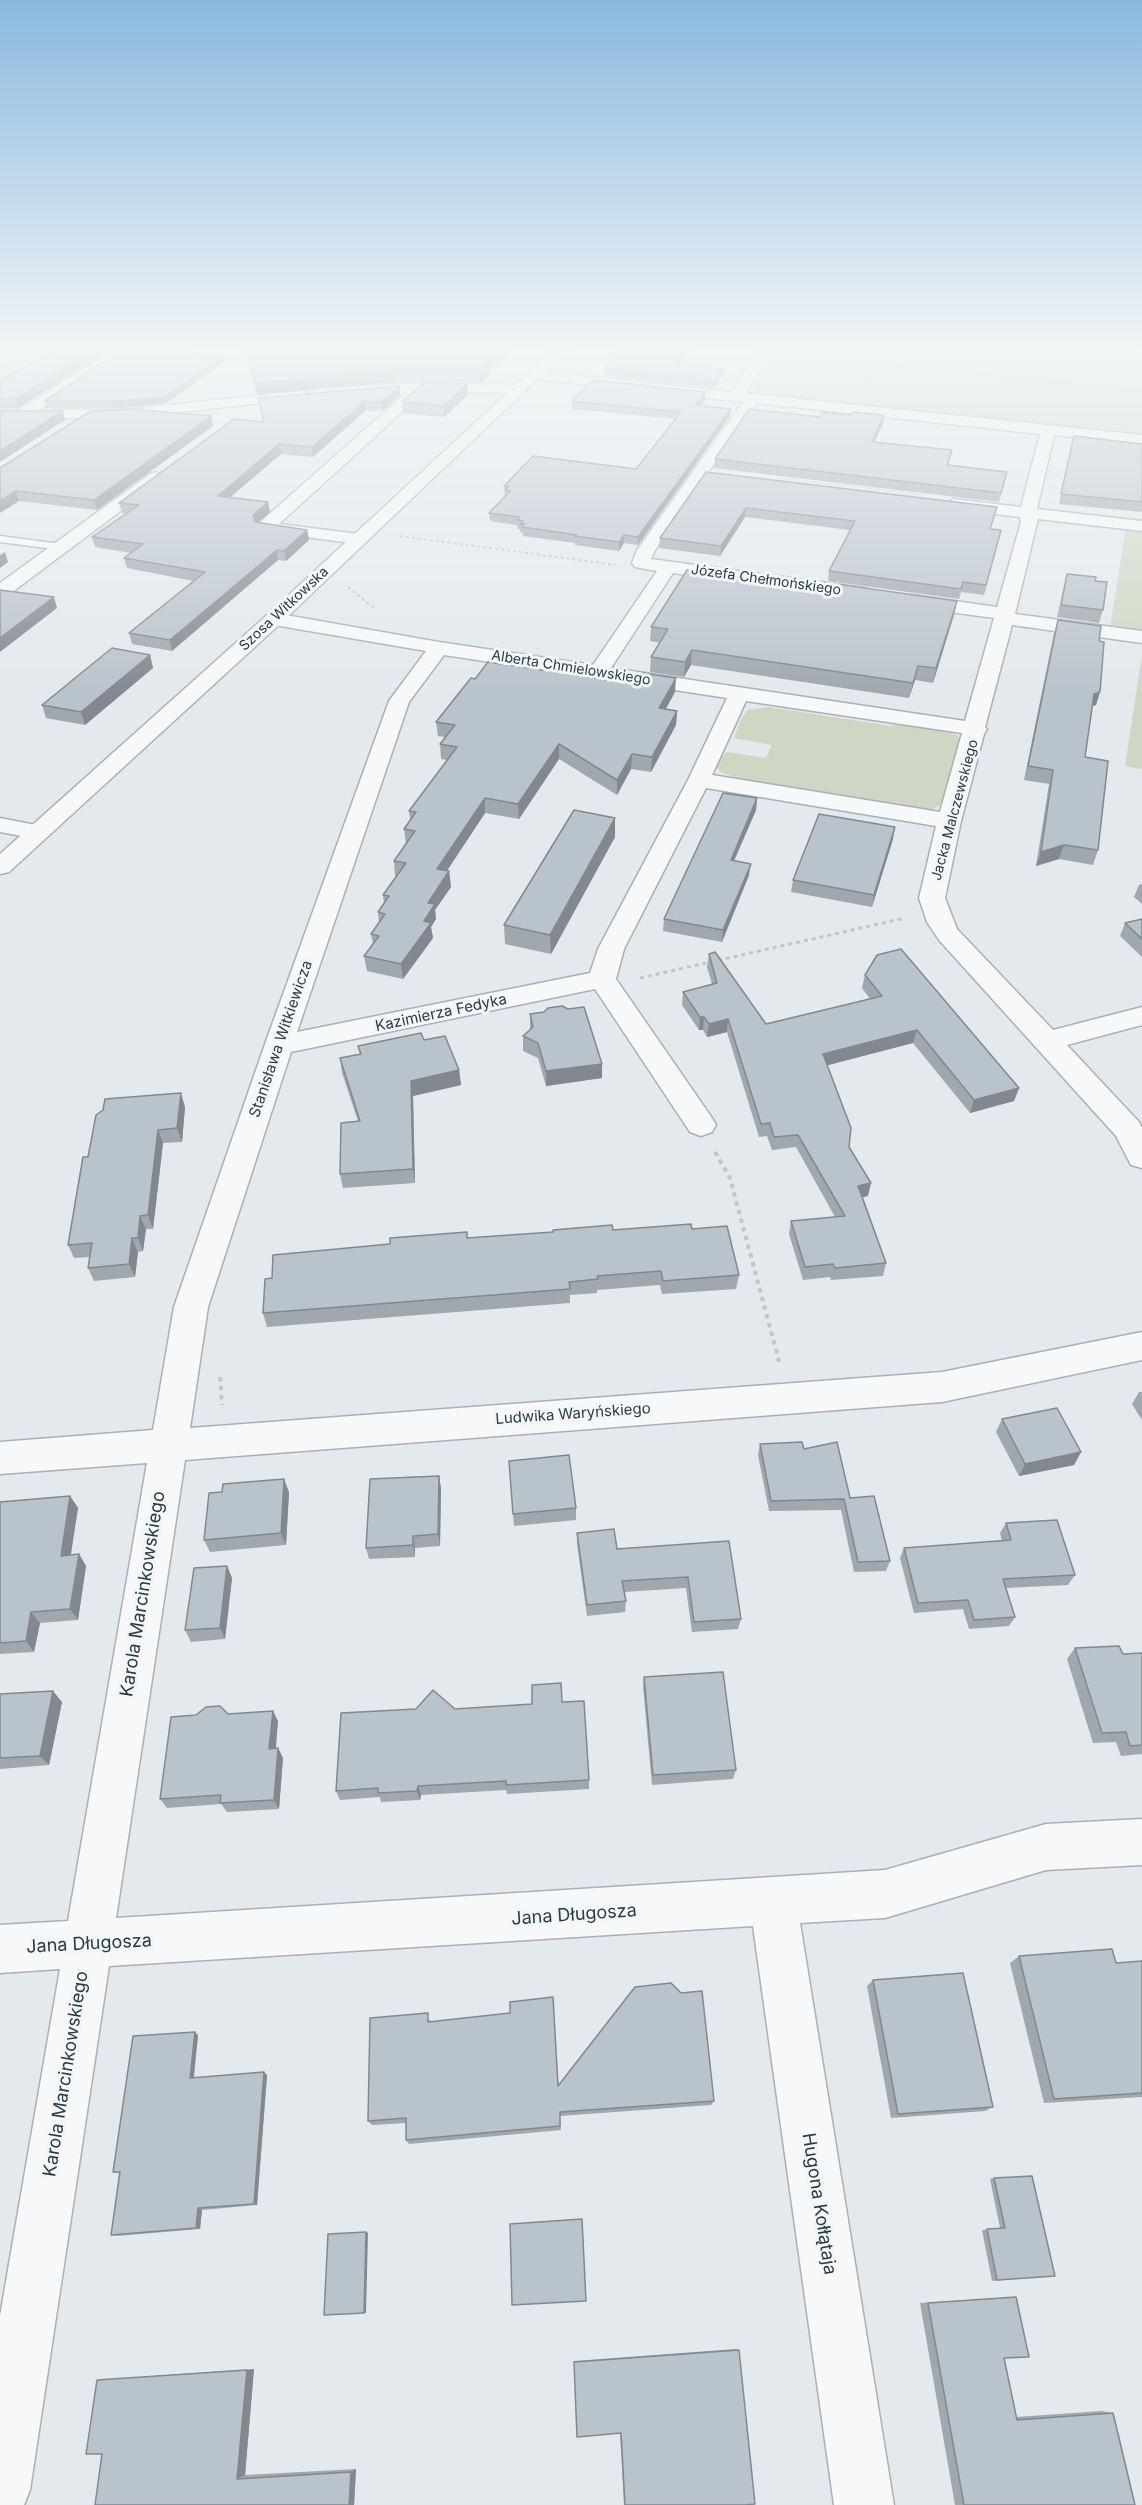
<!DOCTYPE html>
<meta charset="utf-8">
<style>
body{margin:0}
canvas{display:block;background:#e3e9ec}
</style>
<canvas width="1142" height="2505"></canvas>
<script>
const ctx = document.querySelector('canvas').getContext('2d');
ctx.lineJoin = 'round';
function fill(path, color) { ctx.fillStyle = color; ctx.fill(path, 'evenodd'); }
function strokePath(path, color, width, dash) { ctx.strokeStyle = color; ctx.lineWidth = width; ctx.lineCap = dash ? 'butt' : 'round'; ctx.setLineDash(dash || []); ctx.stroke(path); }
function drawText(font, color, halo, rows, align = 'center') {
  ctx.font = font + ' Inter,sans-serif'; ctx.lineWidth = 6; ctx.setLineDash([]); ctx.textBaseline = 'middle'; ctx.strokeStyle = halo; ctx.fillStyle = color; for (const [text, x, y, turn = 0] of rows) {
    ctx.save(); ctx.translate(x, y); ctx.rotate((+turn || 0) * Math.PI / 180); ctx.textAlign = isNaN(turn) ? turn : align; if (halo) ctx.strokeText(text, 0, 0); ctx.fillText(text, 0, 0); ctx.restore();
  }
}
const green = new Path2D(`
 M0 348H57L0 379Z
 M781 348H1142V435L749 394Z
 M1126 527 1142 529V632L1110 628Z
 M1142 655V769L1125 766Z
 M769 707 891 726C904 721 943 730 957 735L961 742 945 802 933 809H915L741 779 722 773 715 766 726 752 766 758 772 745 734 738 741 719 748 710Z`);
const pathFar3 = new Path2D(`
 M853 348 845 361 1142 391
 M1138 348 1142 349
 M0 367 26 362 52 348
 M863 387 876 364
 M778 478 927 495`);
const pathFar2 = new Path2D(`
 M400 536 616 565
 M348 587 375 609`);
const pathFar1 = new Path2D(`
 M640 978 905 918`);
const path = new Path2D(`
 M715 1152 730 1178 780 1365
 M220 1377 222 1405`);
const service = new Path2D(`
 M0 536 61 544 66 547 61 550 0 542Z`);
const minor = new Path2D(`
 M117 348H132L39 410H120L303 391 310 395 303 399 120 418H0V410H19Z
 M762 348H775L745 393 1142 435V445L1054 435 1037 509 1142 521V531L1038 519 1015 614 1142 631V643L1012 625 985 727 987 729 984 734 961 821 945 898 957 929 1053 1030 1142 1007V1025L1067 1045 1139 1122 1142 1128V1168L1131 1165 1116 1136 939 940 927 922 919 898 936 826 706 788 624 949 616 979 712 1118 716 1125 712 1132 701 1136 690 1132 595 989 291 1052 208 1307 190 1428 942 1372 1142 1332V1360L942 1402 185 1460 116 1918 885 1870 1046 1824 1142 1819V1865L1046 1870 885 1918 800 1923 894 2505H834L753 1926 109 1966 30 2490 24 2505H0V2316L60 1969 0 1973V1925L68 1921 147 1463 0 1474V1442L153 1430 174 1307 265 1044 389 701 426 651 274 625 267 623 264 619 267 615 274 613 439 642 593 665 657 571 635 567 632 563 637 550 743 402 535 379 528 375 535 371 731 392ZM756 403 1040 434 1021 507 953 499 945 504 953 509 1020 517 1021 522 997 607 912 595 905 597 903 601 905 605 912 607 994 618 965 721 611 668 673 573 864 600 871 598 873 594 871 590 864 588 651 559 655 550ZM444 655 727 698 688 780 598 949 590 973 297 1032 409 702ZM746 701 962 733 940 812 712 775Z
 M421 383 521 385 528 389 521 393 424 392 279 524 359 534 365 535 368 539 365 543 359 544 259 531 256 527 259 523 406 393 354 394 347 390 349 387Z
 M156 472 164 477 162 480 7 596 0 598V583L150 474Z
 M0 818 46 827 50 832 46 837 38 839 0 832Z`);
const tertiary = new Path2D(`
 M556 348H570L281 623 9 872 0 874V854L267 615Z`);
const wall = new Path2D(`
 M60 348H110L111 349 18 408H0V381Z
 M245 348H514L489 370 490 374 481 382H393L257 395Z
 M626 348H692L679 364 723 375 714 388 605 376V369Z
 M223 356 224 362 166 403 120 408H46L45 401Z
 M467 384 468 395 444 417 403 413 402 402Z
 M400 386V395L382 411H365L313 457 281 454 230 497 270 512 258 523 307 530 309 540 286 561 278 560 172 651 132 644 129 633 194 581 127 568 124 558 131 553 95 547 92 537 127 514 122 513 119 503 264 421 258 398Z
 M705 392V400L701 405 730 416 638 545 624 543 619 551 575 545V543L523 536 522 532H520V529H518L517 525 490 521 489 513 505 496 504 486 636 469 676 419 572 409V401Z
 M144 410 211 416 213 426 97 510 19 501 0 468Z
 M851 415H884L883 424 874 442 952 450 948 466 1005 481 999 502 714 468 715 459 820 417Z
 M1142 444V512L1059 504 1071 446Z
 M706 472 991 529 1001 530 984 595 961 592 959 599 828 581 829 571 850 530 745 517 720 556 659 548 660 538Z
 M1067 574 1103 610 1099 623 1057 617Z
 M819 588 957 601 954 615 933 683 915 680 909 698 691 665 684 677 650 672 651 657 660 643 650 641 651 627Z
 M1058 620 1099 641 1100 692 1096 705 1092 706 1085 757 1098 850 1093 865 1059 859 1036 866 1049 784 1024 780 1054 633Z
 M150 655 153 668 85 725 46 718 42 705Z
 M675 692 666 709 677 711 676 725 651 772 631 769 617 795 559 759 519 819 485 813 447 871H449L451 887 435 910 436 919 431 927 433 938 403 979 367 971 364 956 373 944 371 934 379 923 378 912 384 903 383 895 396 876H395L394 861 406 844 404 829 410 820 409 811 447 760 441 759 440 744 445 737 438 736 436 722Z
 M757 798 756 810 734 861 749 875 722 942 663 931 664 919Z
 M615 818V837L551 954 505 944 504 925Z
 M893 839 872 907 791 892 793 880Z
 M1142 884V904L1134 897 1139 885Z
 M1142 919V957L1120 936 1125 923Z
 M709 954 766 1024 870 999 862 988 865 975 1019 1088 1014 1101 970 1113 913 1043 827 1065 849 1147 868 1196 863 1197 886 1263 883 1276 831 1280 830 1277 803 1280 789 1234 791 1221 835 1217 796 1147 772 1150 767 1136 759 1137 727 1032 707 1037 703 1030H699L682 1005 683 992 712 984 707 967Z
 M568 1009 602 1064V1078L546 1086 538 1058 523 1051V1036L530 1030V1014Z
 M424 1040 459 1070 461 1085 413 1096 415 1183 343 1188 340 1174 358 1121 342 1073 340 1058 360 1054 358 1046Z
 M185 1107 182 1142 163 1143 153 1229H146L143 1251 138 1252 135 1277 94 1281 88 1268 90 1257 74 1258 68 1245 88 1157Z
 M692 1229 739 1275 736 1289 662 1294 660 1285 597 1290V1293L570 1295V1303L267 1327 263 1313 272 1278 390 1244 467 1238 613 1230Z
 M1139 1392H1142V1420L1132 1404Z
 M1002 1419 1081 1452 1074 1465 1019 1476 996 1432Z
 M760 1444 804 1449 850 1498 890 1561 886 1571 854 1572 841 1510 769 1511 758 1455Z
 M509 1461 576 1508V1520L514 1526Z
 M439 1476 441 1489 440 1546 415 1548V1557L369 1559 366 1548Z
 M222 1492H289L286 1545 210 1552 204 1540Z
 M70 1496 78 1508 70 1555 79 1554 86 1566 78 1620 40 1623 34 1652 0 1654V1502Z
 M1006 1523 1075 1575 1068 1585 1006 1588 1015 1617 1009 1626 969 1629 963 1609 914 1613 900 1558 904 1548 1002 1541 1000 1533Z
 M577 1533 617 1549 729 1541 741 1619 738 1629 692 1632 686 1588 624 1592 626 1601 625 1612 587 1616 577 1544Z
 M227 1566 232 1578 225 1639 191 1642 185 1630Z
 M1075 1648 1123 1654 1142 1653V1754L1121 1756 1116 1742 1093 1743 1067 1659Z
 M644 1677 736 1770 733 1779 652 1785 643 1687Z
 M0 1694 62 1702 49 1765 0 1769Z
 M562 1702 589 1780V1789L507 1794 506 1790 421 1795 420 1800 381 1802 380 1797 340 1800 336 1791 455 1709Z
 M228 1714 278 1721 275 1748H278L283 1758 279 1809 227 1812 221 1804 167 1808 160 1799Z
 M1019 1956 1116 1963 1142 1961V2097L1044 2103 1010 1963Z
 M873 1980 993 2107 985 2111 891 2118 867 1986Z
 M430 2019 431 2022 558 2086 714 2101 711 2105 560 2116 561 2130 409 2144 406 2140V2123L372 2125 368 2121Z
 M198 2035 194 2078 267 2075 257 2205 202 2210 200 2229 116 2236 111 2235 119 2173 113 2172Z
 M994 2178 1055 2276 992 2281 982 2230 1000 2228 990 2179Z
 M1016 2297 1004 2358 1016 2417 1101 2411 1113 2413 1135 2505H955L920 2303Z
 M735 2349 739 2350 745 2505H624L620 2433 577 2437 574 2361Z
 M254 2369 245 2475 356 2469 354 2505H95L102 2454 97 2380Z`);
const shadedWall = new Path2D(`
 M96 348H110L111 349 18 408 16 398Z
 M501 348H514L489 370 490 374 481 382 480 371 488 360Z
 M687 348H692L674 371 675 364Z
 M223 356 224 362 166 403 120 408 118 401Z
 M724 369 723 375 714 388V381Z
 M392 370 393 382 257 395 255 383Z
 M467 384 468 395 444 417V406Z
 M400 386V395L382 411V402Z
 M705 392V400L695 413 696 405Z
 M364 402 365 411 313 457 312 447Z
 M731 409 730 416 638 545V537Z
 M63 411 65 420 0 462V451Z
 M884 415 883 424 870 451 872 442Z
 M211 416 213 426 97 510 94 500Z
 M279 444 281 454 220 506 218 496Z
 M16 491 19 501 0 513V501Z
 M268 502 270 512 255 525 253 515Z
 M746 508 745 517 720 556 721 546Z
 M307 530 309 540 286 561 284 551Z
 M624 535V543L619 551V542Z
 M277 550 278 560 172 651 170 640Z
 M5 552 8 562 0 568V555Z
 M54 597 57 608 0 652V638Z
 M957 601 954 615 933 683 936 668Z
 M692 650 691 665 684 677 685 662Z
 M150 655 153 668 85 725 81 712Z
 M918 666 915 680 909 698 913 683Z
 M676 678 675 692 658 722 659 708Z
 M1100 692 1096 705 1090 707 1094 694Z
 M677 711 676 725 651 772 652 757Z
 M559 744V759L519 819 518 804Z
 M632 754 631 769 617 795V780Z
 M485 798V813L438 884 437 869Z
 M757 798 756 810 729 872 731 860Z
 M615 818V837L551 954 550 935Z
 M895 827 893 839 872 907 874 895Z
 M1064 845 1059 859 1036 866 1041 852Z
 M751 864 749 875 722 942 723 930Z
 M449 871 451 887 435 910 436 919 431 927 433 938 403 979 401 964 424 921 428 903Z
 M700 1017H704L703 1030H699Z
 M728 1019 727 1032 707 1037 709 1024Z
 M917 1030 913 1043 821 1067 823 1054Z
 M602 1064V1078L546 1086V1071Z
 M459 1070 461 1085 413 1096 415 1183 413 1169 411 1081Z
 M1019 1088 1014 1101 970 1113 974 1100Z
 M181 1093 185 1107 182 1142 177 1128Z
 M158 1130 163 1143 153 1229 148 1215Z
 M871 1183 868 1196 855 1199 858 1186Z
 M140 1216 146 1229 143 1251 138 1238Z
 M132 1238 138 1252 135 1277 129 1264Z
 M1081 1452 1074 1465 1019 1476 1025 1464Z
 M439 1476 441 1489 440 1546 438 1534Z
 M284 1479 289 1492 286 1545 281 1533Z
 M70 1496 78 1508 69 1567 61 1556Z
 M413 1536 415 1548V1557L413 1545Z
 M79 1554 86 1566 78 1620 70 1609Z
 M227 1566 232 1578 225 1639 220 1628Z
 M31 1612 40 1623 34 1652 26 1641Z
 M53 1691 62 1702 49 1765 40 1756Z
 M273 1711 278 1721 275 1759 269 1749Z
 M278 1748 283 1758 279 1809 274 1800Z
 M418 1786 421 1795 420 1800 417 1791Z
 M195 2032 198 2035 193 2081 190 2078Z
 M264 2072 267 2075 257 2205 254 2204Z
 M198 2208 202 2210 200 2229 196 2228Z
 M366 2232 368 2233 366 2313H364Z
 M254 2369 245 2475 237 2479 247 2370Z
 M356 2469 354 2505H349L351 2472Z`);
const building = new Path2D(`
 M60 348H96L16 398 0 399V381Z
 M125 348H155L223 356 164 397 118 401H45Z
 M246 348H501L488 360 489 362 480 371 392 370 255 383Z
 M626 348H687L675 364 724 369 714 381 605 369Z
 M593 380 705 392 696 405 731 409 638 537 624 535 619 542 575 536 577 535 522 527 525 524H520L523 521 517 520 520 517 489 513 510 491 505 490 509 486H504L533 456 636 469 681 412 572 401Z
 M423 383 467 384 444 406 402 402Z
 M400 386 382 402H364L312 447 279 444 218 496 268 502 253 515 255 522 307 530 284 551 277 550 170 640 129 633 205 572 124 558 143 544 92 537 139 505 119 503 234 419 264 422 258 398Z
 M143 409 142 410 211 416 94 500 16 491 0 501V468L91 411Z
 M749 409 820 417 823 412 851 415 853 412 884 415 872 442 952 450 947 465 1007 472 1001 493 715 459Z
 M0 411H63L0 451Z
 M1074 436 1142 444V502L1061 494Z
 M706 472 997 507 990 529 1001 530 986 585 963 582 961 589 829 571 855 521 746 508 721 546 660 538Z
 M687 570 819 588 822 582 957 601 936 668 918 666 913 683 692 650 685 662 651 657 668 629 651 627Z
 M1067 574 1096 577 1095 581 1107 582 1103 610 1061 605Z
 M0 590 54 597 0 638Z
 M1058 620 1101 626 1099 641 1104 642 1100 692 1094 694 1085 757 1108 761 1098 850 1064 845 1041 852 1053 770 1028 766Z
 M112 648 150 655 81 712 42 705Z
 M488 662 634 684 641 673 676 678 659 708 677 711 652 757 632 754 617 780 559 744 518 804 485 798 437 869 449 871 428 903 435 904 424 921 431 923 401 964 364 956 379 936 371 934 385 914 378 912 389 896 383 895 406 863 394 861 415 831 404 829 416 812 409 811 457 747 440 744 455 725 436 722 471 678 475 679Z
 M723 793 757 798 731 860 751 864 723 930 664 919Z
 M574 810 615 818 550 935 504 925Z
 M819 814 895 827 874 895 793 880Z
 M1142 919V939L1125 923Z
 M901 949 1019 1088 974 1100 917 1030 823 1054 851 1128 849 1147 871 1183 858 1186 886 1263 835 1268 833 1264 805 1267 791 1221 845 1216 798 1135 774 1137 770 1123 761 1124 728 1019 709 1024 704 1017H700L683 992 717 983 709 954 715 952 766 1024 882 996 865 975 877 955Z
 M562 1006 568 1009 584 1007 602 1064 546 1071 538 1043 523 1036 533 1027 530 1014 544 1012 548 1008Z
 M421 1033 424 1040 445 1036 459 1070 411 1081 413 1169 340 1174 341 1123 360 1121 340 1058 361 1054 358 1046Z
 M181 1093 177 1128 158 1130 148 1215 140 1216 138 1238H132L129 1264 88 1268 92 1243 68 1245 83 1157H88L96 1115 103 1110 105 1099Z
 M691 1224 692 1229 727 1226 739 1275 663 1281 661 1271 597 1276 598 1279 569 1282 570 1289 263 1313 265 1279 272 1278 273 1255 390 1244V1238L467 1232V1238L553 1232V1230L612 1225 613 1230Z
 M1057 1408 1081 1452 1025 1464 1002 1419Z
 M802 1442 804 1449 837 1442 850 1498 874 1496 890 1561 858 1562 844 1499 771 1501 760 1444Z
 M569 1455 576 1508 513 1514 509 1461Z
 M439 1476 438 1534 413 1536V1545L366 1548 370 1479Z
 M284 1479 281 1533 204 1540 209 1493 222 1492 223 1484Z
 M70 1496 61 1556 79 1554 70 1609 31 1612 26 1641 0 1643V1502Z
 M1057 1520 1075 1575 1003 1579 1015 1617 974 1620 968 1600 918 1603 904 1548 1011 1540 1006 1523Z
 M614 1529 617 1549 729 1541 741 1619 694 1622 688 1577 622 1581 626 1601 587 1605 577 1533Z
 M227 1566 220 1628 185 1630 194 1568Z
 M1119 1646 1123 1654 1142 1653V1745L1130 1746 1126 1732 1102 1733 1075 1648Z
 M723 1672 736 1770 653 1775 644 1677Z
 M561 1683 562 1702 584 1701 589 1780 506 1785V1781L418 1786 417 1791 378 1793V1788L336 1791 341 1713 416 1709 433 1690 455 1709 532 1704V1685Z
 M53 1691 40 1756 0 1758V1694Z
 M220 1706 228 1714 273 1711 269 1749 278 1748 274 1800 220 1803 221 1795 160 1799 171 1717 196 1715 206 1707Z
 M1112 1949 1116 1963 1142 1961V2093L1054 2099 1019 1956Z
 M963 1973 993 2107 898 2114 873 1980Z
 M671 1983 681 1993 702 1991 714 2101 560 2112V2126L406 2140V2118L368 2121 370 2018 428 2013V2022L510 2013V2002L553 1997 558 2086 635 1987Z
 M195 2032 190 2078 264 2072 254 2204 198 2208 196 2228 111 2235 120 2172H113L133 2036Z
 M1032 2176 1055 2276 997 2280 987 2229 1005 2228 994 2178Z
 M582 2219 586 2301 512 2305 510 2224Z
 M366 2232 364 2313 324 2315 328 2234Z
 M1016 2297 1029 2357 1004 2358 1017 2420 1113 2413 1135 2505H964L928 2303Z
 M739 2350 755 2504 745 2505H625L621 2433 577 2437 574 2362Z
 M247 2370 237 2479 351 2472 349 2505H95L102 2454H86L97 2380Z`);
const farStreetnames = [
 ["Józefa Chełmońskiego",766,580,8],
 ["Szosa Witkowska",284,609,-43],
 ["Alberta Chmielowskiego",571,668,9],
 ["Jacka Malczewskiego",955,810,-75]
];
const streetNames = [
 ["Kazimierza Fedyka",441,1013,-12],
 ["Stanisława Witkiewicza",281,1039,-71],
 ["Ludwika Waryńskiego",573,1414,-4]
];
const nearStreetnames = [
 ["Karola Marcinkowskiego",143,1594,-81],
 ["Jana Długosza",574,1915,-4],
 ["Jana Długosza",89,1944,-3],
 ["Karola Marcinkowskiego",66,2074,-81],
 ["Hugona Kołłątaja",819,2204,81]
];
fill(green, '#cdd7c3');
strokePath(service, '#a7b1b7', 3);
strokePath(minor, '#a7b1b7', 3);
strokePath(tertiary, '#a7b1b7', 3);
strokePath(pathFar3, '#c0c7cb', 1.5, [2, 2]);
strokePath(pathFar2, '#c0c7cb', 2, [3, 3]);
strokePath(pathFar1, '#c0c7cb', 3, [4, 4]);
strokePath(path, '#c0c7cb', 4, [4.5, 4.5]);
fill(service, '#f6f8fa');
fill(minor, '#f6f8fa');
fill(tertiary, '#f6f8fa');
fill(wall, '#9fa8af');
fill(shadedWall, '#82888e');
fill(building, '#b9c3cb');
strokePath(building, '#82888e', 1.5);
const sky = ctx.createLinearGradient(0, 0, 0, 699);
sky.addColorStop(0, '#89b9de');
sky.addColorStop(0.5, '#f2f5f6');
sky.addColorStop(1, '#f2f5f600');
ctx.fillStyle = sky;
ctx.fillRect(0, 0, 1142, 699);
drawText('14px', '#283b46', '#f3f7f9', farStreetnames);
drawText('15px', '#283b46', '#f3f7f9', streetNames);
drawText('18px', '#283b46', '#f3f7f9', nearStreetnames);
</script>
